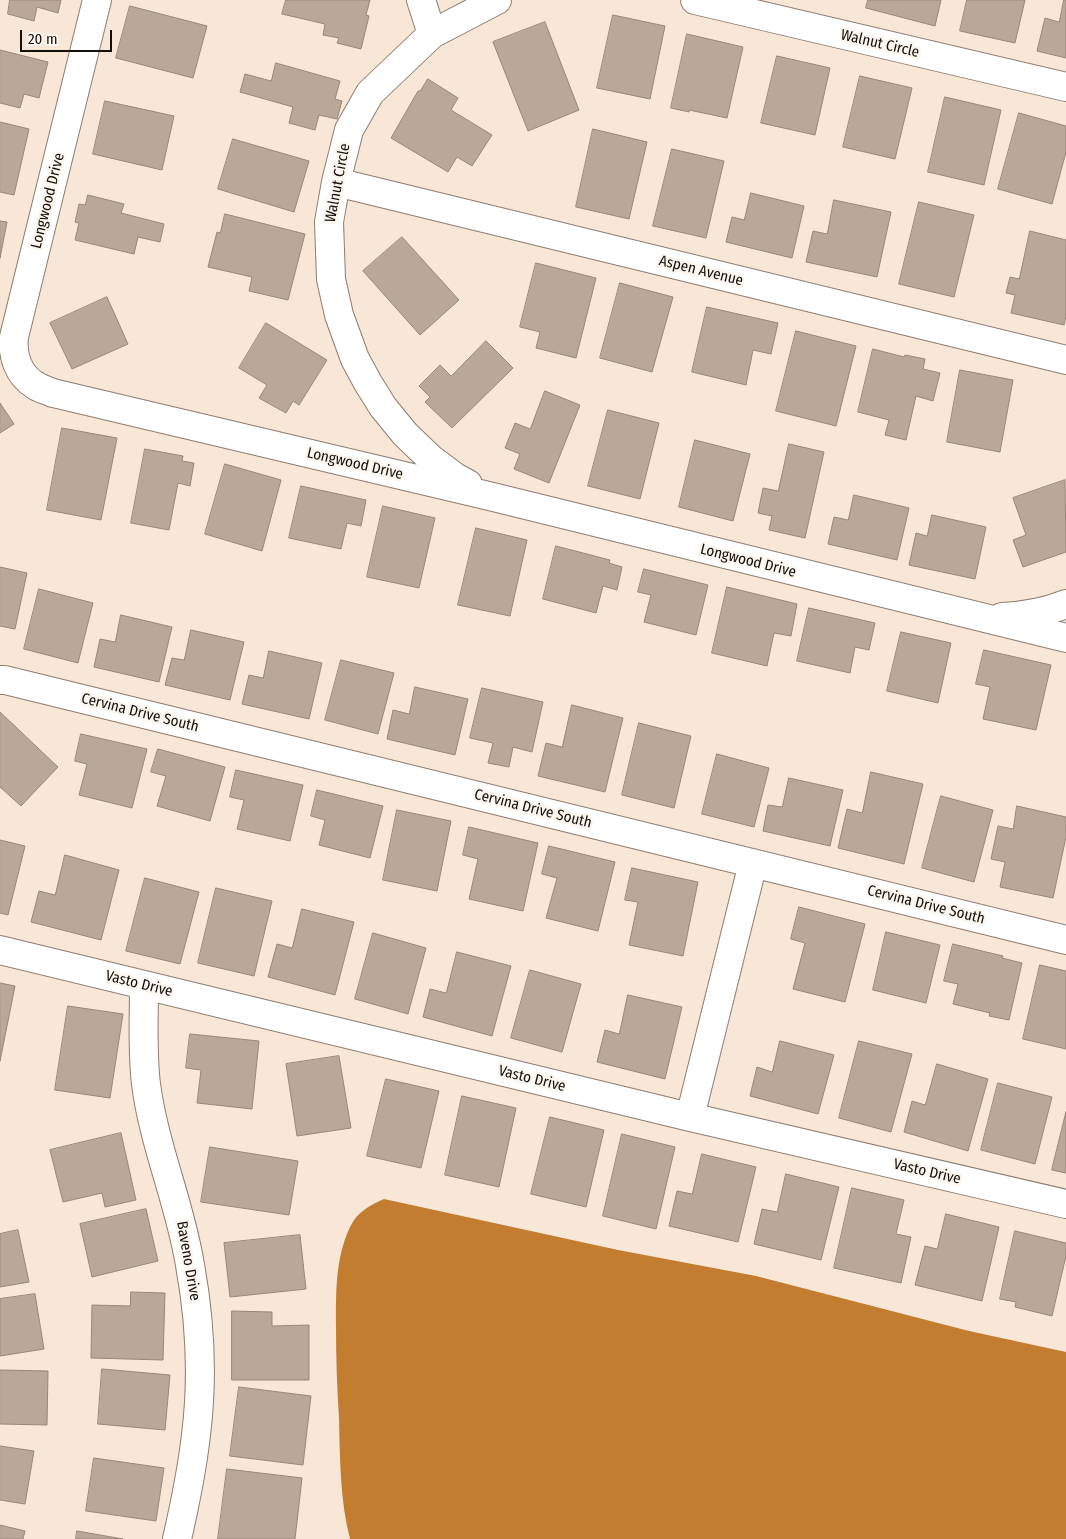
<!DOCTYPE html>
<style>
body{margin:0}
#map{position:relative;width:1066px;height:1539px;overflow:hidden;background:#f8e6d7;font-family:"Fira Sans Condensed",sans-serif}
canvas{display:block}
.scale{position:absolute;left:20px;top:30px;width:92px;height:22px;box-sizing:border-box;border:2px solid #150f09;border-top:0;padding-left:6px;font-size:15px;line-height:18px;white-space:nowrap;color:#150f09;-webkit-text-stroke:4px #fdf6ef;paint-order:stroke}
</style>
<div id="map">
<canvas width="1066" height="1539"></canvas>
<div class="scale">20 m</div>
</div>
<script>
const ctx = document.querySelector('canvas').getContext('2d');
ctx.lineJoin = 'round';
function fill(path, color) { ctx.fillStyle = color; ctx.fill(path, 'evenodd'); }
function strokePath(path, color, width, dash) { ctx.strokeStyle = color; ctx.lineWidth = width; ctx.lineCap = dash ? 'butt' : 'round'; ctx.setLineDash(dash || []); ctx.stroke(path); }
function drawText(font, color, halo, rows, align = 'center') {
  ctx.font = font + ' "Fira Sans Condensed",sans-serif'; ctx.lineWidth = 5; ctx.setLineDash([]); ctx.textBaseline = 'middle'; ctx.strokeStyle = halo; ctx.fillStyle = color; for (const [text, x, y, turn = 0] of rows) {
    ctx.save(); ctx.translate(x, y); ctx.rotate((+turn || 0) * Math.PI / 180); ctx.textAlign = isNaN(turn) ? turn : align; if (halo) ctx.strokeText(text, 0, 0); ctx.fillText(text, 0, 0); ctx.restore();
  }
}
const water = new Path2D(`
 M384 1199 618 1250 756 1276 969 1331 1066 1352V1539H350C340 1500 340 1459 339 1418 337 1388 336 1358 336 1327 336 1293 335 1259 350 1227 358 1211 369 1206 384 1199Z`);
const building = new Path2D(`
 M10 0H61L58 13 37 7 34 21 8 14Z
 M286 0H370L366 15 369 16 361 49 337 43 339 38 323 35 325 24 282 14Z
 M868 0H941L935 26 866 8Z
 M967 0H1025L1015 43 960 31Z
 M1064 0H1066V58L1037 51 1045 18 1059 22Z
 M130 6 207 26 193 78 116 58Z
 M613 15 665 26 650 99 597 88Z
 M545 22 579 110 528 131 493 42Z
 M687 34 743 47 727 118 689 110V112L671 108Z
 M0 50 48 62 39 98 24 94 20 108 0 103Z
 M777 56 830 68 815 135 761 123Z
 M276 63 340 81 335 99 342 101 337 119 319 115 315 130 289 123 293 107 240 92 245 74 271 81Z
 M860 76 912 88 895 159 843 147Z
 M428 79 458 98 451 110 492 135 472 166 457 157 448 172 391 138 418 91H420Z
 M945 97 1001 110 984 185 928 172Z
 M105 101 174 116 162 170 93 154Z
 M1019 113 1066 126V152L1052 204 998 189Z
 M0 122 29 129 14 195 0 192Z
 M593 129 647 142 629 219 576 207Z
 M233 139 309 161 294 212 218 189Z
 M672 149 724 161 706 238 653 226Z
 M751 193 804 206 792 258 726 242 732 217 744 220Z
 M88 195 124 204 121 213 164 224 160 242 138 237 134 254 75 240 79 223 75 222 79 204 85 205Z
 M834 200 891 212 877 277 806 262 813 231 827 234Z
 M919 202 974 215 954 297 899 284Z
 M225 214 305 234 288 300 249 291 252 277 208 267 217 232 220 233Z
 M0 221 7 222 0 258Z
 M1030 231 1066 240V316L1064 325 1011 313 1015 295 1006 293 1010 277 1019 279Z
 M402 237 459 300 420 335 363 271Z
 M536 263 596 278 576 358 536 348 540 332 520 327Z
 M620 283 673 297 652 372 600 358Z
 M107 297 128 344 72 369 50 323Z
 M707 307 778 323 771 354 753 350 746 385 692 372Z
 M266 323 327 360 299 405 293 401 286 413 259 398 267 385 239 368Z
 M796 331 856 346 836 426 776 411Z
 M486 341 513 368 452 428 425 402 430 397 419 386 440 365 451 376Z
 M873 349 904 357 905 355 925 359 923 369 940 373 933 401 916 396 906 440 885 435 889 420 858 412Z
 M960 370 1013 380 1000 452 947 442Z
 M545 391 580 405 549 483 514 469 520 454 505 448 515 423 530 429Z
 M0 403 14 424 0 433Z
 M608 410 659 423 640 499 588 486Z
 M62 428 117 438 101 520 47 510Z
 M695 440 750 454 733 521 679 507Z
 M789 444 824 452 805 538 769 530 772 516 758 513 763 488 778 491Z
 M145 449 183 456 182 461 194 463 190 486 178 483 169 530 131 523Z
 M225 464 281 480 262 551 205 534Z
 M1065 480 1066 552 1023 567 1013 540 1026 535 1013 498Z
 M301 486 366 500 361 526 347 523 341 549 289 538Z
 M854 495 909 508 897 560 828 544 834 517 848 520Z
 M383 506 435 518 419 588 367 577Z
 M932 515 986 527 975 579 909 565 916 533 927 536Z
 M476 528 527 540 510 616 458 605Z
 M556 546 610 560 609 563 622 567 617 590 603 586 596 613 543 599Z
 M0 567 27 573 15 629 0 626Z
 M644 569 708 585 696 635 644 622 651 595 638 592Z
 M727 587 797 604 791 636 774 633 767 666 712 653Z
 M39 589 93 603 78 663 24 649Z
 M809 608 875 623 869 650 855 647 850 673 797 661Z
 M121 615 172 627 159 682 94 667 100 639 115 642Z
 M191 630 244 642 230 700 165 685 172 658 184 660Z
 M901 632 951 643 938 703 887 691Z
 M984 650 1051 665 1036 730 983 719 990 687 976 684Z
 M269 651 322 663 309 719 242 704 249 675 263 678Z
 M341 660 394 673 378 734 325 720Z
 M415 687 468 699 455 755 387 739 393 710 409 714Z
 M482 688 543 702 532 752 513 747 509 767 488 763 493 743 470 738Z
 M572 705 623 718 605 792 538 776 546 743 562 747Z
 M0 712 58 767 21 806 0 787Z
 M639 723 691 736 674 808 622 795Z
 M81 734 147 749 132 808 79 795 87 764 75 761Z
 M158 749 225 767 210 821 157 806 166 776 151 772Z
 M717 754 769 768 754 827 702 814Z
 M236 770 303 785 290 841 237 829 244 800 230 797Z
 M871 772 923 784 904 864 838 848 847 809 862 813Z
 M789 778 843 790 830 846 763 831 768 805 782 807Z
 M317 790 383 806 370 858 319 845 325 820 311 816Z
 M941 796 993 810 974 882 922 868Z
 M1017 806 1066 817V837L1053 898 1000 887 1005 862 991 859 998 826 1013 829Z
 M397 810 451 821 437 891 383 880Z
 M469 827 538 843 523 911 469 899 478 859 463 855Z
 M0 840 25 846 8 915 0 913Z
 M549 846 615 862 598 931 546 918 557 878 542 874Z
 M65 855 119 870 101 940 31 922 39 891 55 895Z
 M632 868 698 882 683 956 629 945 638 902 625 900Z
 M145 878 199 892 180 964 126 951Z
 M216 888 272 901 254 976 198 963Z
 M799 907 865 924 845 1002 793 989 805 943 791 939Z
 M302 909 354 922 335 995 268 977 277 944 292 948Z
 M886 932 940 945 926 1003 873 990Z
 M373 933 426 948 408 1014 355 999Z
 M953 944 1003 956 1002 958 1022 963 1009 1020 989 1016 990 1013 953 1004 958 984 944 981Z
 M457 952 511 966 492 1036 423 1017 430 989 446 993Z
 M1040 965 1066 971V1049L1023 1039Z
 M530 970 581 984 562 1052 511 1038Z
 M0 983 15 986 0 1061Z
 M628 995 682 1007 665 1079 597 1062 605 1030 619 1034Z
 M68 1006 123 1014 110 1098 55 1090Z
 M190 1034 259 1041 252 1109 197 1103 201 1070 186 1068Z
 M780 1041 834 1055 818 1114 750 1096 757 1067 772 1072Z
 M859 1041 912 1054 891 1132 839 1118Z
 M339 1056 351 1128 297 1136 286 1064Z
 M937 1064 988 1079 968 1151 904 1132 912 1101 925 1105Z
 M386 1079 439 1091 421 1168 367 1156Z
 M998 1083 1052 1097 1035 1164 981 1150Z
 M462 1096 516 1108 499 1187 445 1175Z
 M1066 1112V1173L1052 1170Z
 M550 1117 604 1130 586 1207 531 1194Z
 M121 1133 136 1200 105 1207 102 1193 63 1202 50 1150Z
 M622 1134 675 1147 656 1229 603 1216Z
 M210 1147 298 1161 289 1215 201 1202Z
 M702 1154 756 1167 738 1242 669 1226 677 1191 692 1194Z
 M786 1174 839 1187 821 1260 754 1244 762 1209 777 1212Z
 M852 1188 904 1200 896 1234 911 1237 901 1283 834 1268Z
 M146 1209 158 1261 92 1277 80 1224Z
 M946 1214 999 1227 982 1301 915 1285 925 1246 937 1249Z
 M18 1230 29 1282 0 1287V1234Z
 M1015 1231 1066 1243V1256L1052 1316 1015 1307 1016 1302 1000 1299Z
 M300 1235 306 1289 230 1297 224 1243Z
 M131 1292 165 1293 163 1360 91 1358 92 1305 130 1306Z
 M35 1294 44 1349 0 1356V1299Z
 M232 1311 272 1312V1326L309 1325V1380H232Z
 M102 1369 170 1375 165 1430 98 1424Z
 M0 1370 48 1371 47 1425 0 1424Z
 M239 1387 311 1396 303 1465 230 1456Z
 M0 1446 34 1451 25 1504 0 1500Z
 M94 1458 164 1468 156 1521 86 1511Z
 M227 1469 302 1478 295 1539H218Z
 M0 1525 25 1531 23 1539H0Z
 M77 1531 123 1539H76Z`);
const minor = new Path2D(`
 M97 0 14 337C12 355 18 375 35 385 40 389 47 390 53 393L489 496 1066 638
 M421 0 432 34
 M695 0 1066 87
 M336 182 1066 360
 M468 484 455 477 431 459 405 434 383 407 368 383 355 359 339 315 331 279 329 222 336 182 349 130 370 93 432 34 497 0
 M1002 617C1024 616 1046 612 1066 604
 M0 680H5L1066 940
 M0 950 690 1117 1066 1204
 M144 986C144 1018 142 1052 146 1084 154 1146 180 1203 190 1265 200 1320 203 1379 196 1435 192 1470 185 1504 177 1539
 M690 1117 753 863`);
const streetNames = [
 ["Walnut Circle",880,44,13],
 ["Walnut Circle",338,183,-79],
 ["Longwood Drive",48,201,-76],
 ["Aspen Avenue",701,271,14],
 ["Longwood Drive",355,464,13],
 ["Longwood Drive",748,561,14],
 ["Cervina Drive South",140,713,14],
 ["Cervina Drive South",533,809,14],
 ["Cervina Drive South",926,905,14],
 ["Vasto Drive",139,984,14],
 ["Vasto Drive",532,1079,14],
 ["Vasto Drive",927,1172,13],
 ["Baveno Drive",188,1261,80]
];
fill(water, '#c27d31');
fill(building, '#b9a899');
strokePath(building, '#978779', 1);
strokePath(minor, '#8d7d6f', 30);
strokePath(minor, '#fff', 28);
drawText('15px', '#150f09', '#fdf6ef', streetNames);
</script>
